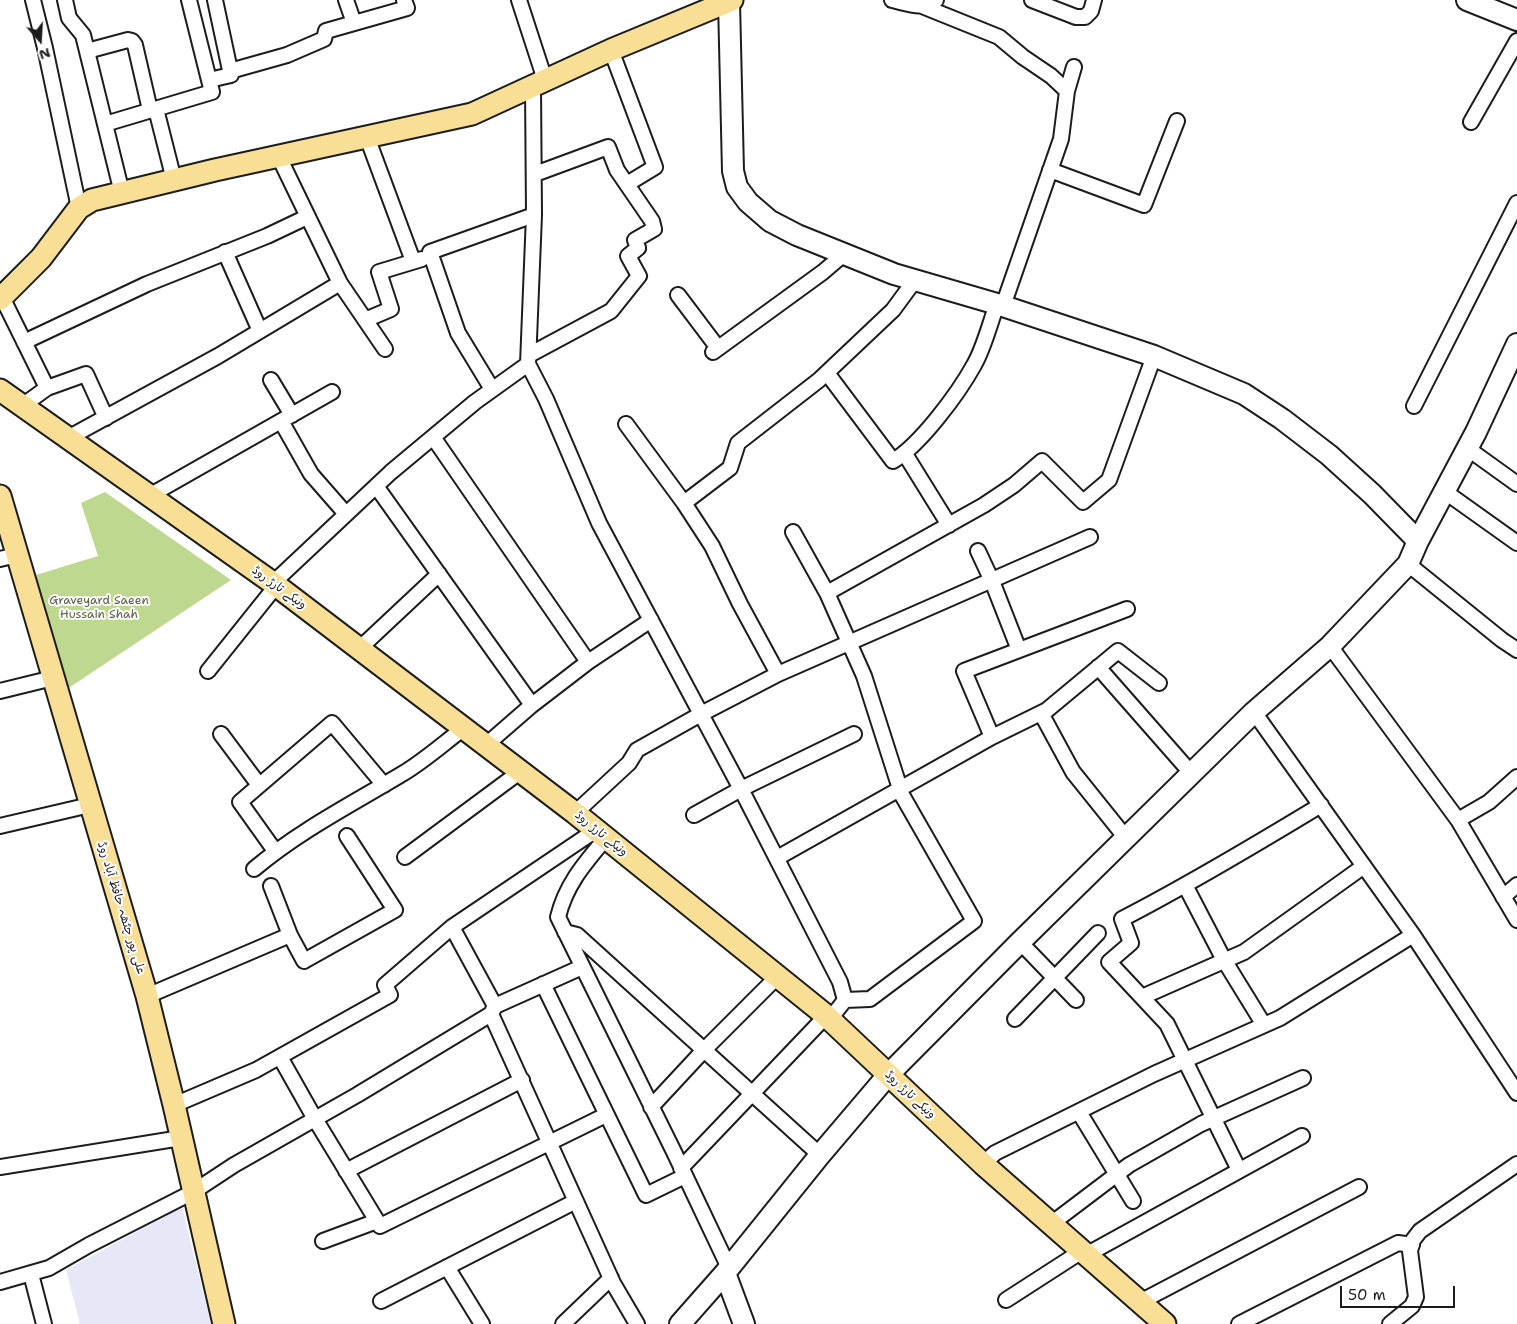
<!DOCTYPE html>
<meta charset="utf-8">
<style>
body{margin:0}
#map{position:relative;width:1517px;height:1324px;overflow:hidden;background:#fff;font-family:"Shantell Sans",sans-serif}
canvas{display:block}
.north{position:absolute;left:15px;top:15px;width:50px;height:50px;-webkit-text-stroke:4px #fff;paint-order:stroke;rotate:161deg;font-size:14px;font-weight:700;line-height:20px;text-align:center;color:#1c1c1c}
.north::after{content:'';display:block;margin:auto;width:18px;height:22px;background:#1c1c1c;clip-path:polygon(50% 0,100% 100%,50% 72%,0 100%)}
.scale{position:absolute;left:1340px;top:1286px;width:115px;height:22px;box-sizing:border-box;border:2px solid #1c1c1c;border-top:0;padding-left:6px;font-size:15px;line-height:18px;white-space:nowrap;color:#1c1c1c;-webkit-text-stroke:4px #fff;paint-order:stroke}
</style>
<div id="map">
<canvas width="1517" height="1324"></canvas>
<div class="north">N</div>
<div class="scale">50 m</div>
</div>
<script>
const ctx = document.querySelector('canvas').getContext('2d');
ctx.lineJoin = 'round';
function fill(path, color) { ctx.fillStyle = color; ctx.fill(path, 'evenodd'); }
function strokePath(path, color, width, dash) { ctx.strokeStyle = color; ctx.lineWidth = width; ctx.lineCap = dash ? 'butt' : 'round'; ctx.setLineDash(dash || []); ctx.stroke(path); }
function drawText(font, color, halo, rows, align = 'center') {
  ctx.font = font + ' "Shantell Sans","Playpen Sans Arabic",sans-serif'; ctx.lineWidth = 4; ctx.setLineDash([]); ctx.textBaseline = 'middle'; ctx.strokeStyle = halo; ctx.fillStyle = color; for (const [text, x, y, turn = 0] of rows) {
    ctx.save(); ctx.translate(x, y); ctx.rotate((+turn || 0) * Math.PI / 180); ctx.textAlign = isNaN(turn) ? turn : align; if (halo) ctx.strokeText(text, 0, 0); ctx.fillText(text, 0, 0); ctx.restore();
  }
}
const built = new Path2D(`
 M182 1207 211 1324H80L66 1270Z`);
const green = new Path2D(`
 M105 492 231 580 67 689 36 575 98 556 81 503Z`);
const street = new Path2D(`
 M33 0 45 48 79 208
 M65 0 69 18 83 35 122 193
 M346 0 354 23
 M519 0 545 80
 M892 0C906 3 925 11 936 0
 M1032 0 1076 17H1085L1091 11 1094 0
 M922 6 999 37 1023 57 1051 76 1067 91
 M611 50 655 167 627 184
 M87 51 128 40 132 41 135 45 150 110
 M230 71 287 55 324 39 326 31 407 8 404 0
 M209 80 231 75 215 0
 M533 86 534 215 528 364 546 399 599 523 741 789 840 982 845 1000 830 1019
 M156 109 174 180
 M1471 122 1517 41
 M105 124 212 92 189 0
 M367 137 413 261
 M279 157 340 283 385 349
 M1050 170 1144 205 1177 121
 M225 252 260 331
 M678 295 718 348
 M2 297 47 388
 M1003 306 1061 139 1067 91 1074 67
 M365 320 391 309 379 272 422 259
 M24 342 147 284 267 236 307 217
 M713 352 823 272 844 254
 M529 355 611 311 639 276 628 256 638 248 635 240 654 229 652 221 617 170 608 147 535 174
 M827 373 893 461C920 445 958 394 974 365 984 348 990 323 997 304
 M271 380 292 415
 M492 389 458 333 430 252 534 215
 M22 406 47 388 86 374 106 418
 M1414 406 1517 203
 M281 421 311 474 346 514
 M626 424 684 503 712 546 740 604 778 674
 M433 437 588 662
 M68 438 218 356 340 283
 M1467 448 1517 484
 M905 454 949 525
 M376 486 532 705
 M1444 491 1517 543
 M149 496 332 392
 M684 503 730 468 738 443 819 380 893 310 915 280
 M793 532 827 593 864 676 902 795 974 921 870 999 845 1000
 M978 551 992 581 1019 650
 M0 559 17 555
 M1408 564 1502 640 1517 650
 M273 583 391 472 475 402 528 364
 M827 593 984 505 1014 485 1042 461 1083 502 1109 480 1154 356
 M1330 646 1458 820 1517 920
 M359 649 439 574
 M1098 667 1192 774
 M208 671 276 586
 M0 691 53 678
 M1254 712 1413 935 1517 1093
 M1041 713 1073 772 1126 838
 M221 734 259 785
 M992 737 964 671 1127 609
 M486 745 532 705 588 662 651 620
 M575 813 629 763 637 750 701 714 778 674 1090 537
 M694 815 741 789 854 734
 M1458 820 1489 802 1517 777
 M0 826 90 805
 M606 838C585 863 566 884 558 917L674 1152 729 1268
 M275 851 240 802 332 723 384 785
 M405 857 521 771
 M777 858 992 737 1047 710 1118 651 1159 683
 M254 869C299 831 352 804 402 774 424 761 444 743 464 728
 M1185 885 1224 960 1264 1025
 M271 886 290 935 304 961 395 910 347 836
 M1503 897 1517 885
 M452 927 495 1006
 M565 932 577 935 820 1155
 M1020 942 1076 1000
 M543 984 646 1195 685 1176
 M147 996 290 935
 M1142 997 1244 952 1364 866
 M491 1014 495 1006 582 967
 M1015 1019 1098 933
 M280 1057 315 1119 380 1226 606 1115
 M174 1105 256 1070 390 995 385 985 452 927 596 830
 M651 1107 704 1050 778 976
 M1079 1112 1133 1201
 M983 1164 995 1153 1154 1074 1280 1018 1413 935
 M0 1167 181 1138
 M681 1168 826 1016
 M1239 1170 1167 1024 1109 962 1131 943 1122 919C1190 884 1255 845 1321 805
 M346 1171 522 1080
 M1051 1224 1129 1165 1201 1124 1303 1078
 M323 1241 377 1221
 M1086 1255 1302 1136
 M447 1267 482 1324
 M31 1274 44 1324
 M0 1282 49 1268 89 1245 193 1192 234 1165 357 1095 491 1014 613 1283 637 1324
 M1006 1300 1082 1251
 M381 1301 576 1201
 M1140 1302 1359 1187
 M563 1324 611 1278
 M1239 1324 1398 1243 1412 1245
 M1390 1324 1412 1306 1416 1297 1410 1251 1413 1240 1420 1231 1517 1164`);
const secondary = new Path2D(`
 M1467 0 1517 20
 M729 2 733 171 737 187 748 202 770 221 797 235 894 274 997 304 1154 356 1244 394 1282 419 1329 455 1372 494 1418 541
 M725 1273 744 1324
 M680 1324 725 1273 820 1155 888 1075 1020 942 1254 712 1330 646 1408 564 1418 541 1476 432 1517 344`);
const primary = new Path2D(`
 M0 299 41 258 79 208 92 200 215 170 472 114 611 50 732 0
 M0 390 273 583 575 813 823 1013 983 1164 1165 1324
 M0 496 147 996 174 1105 224 1324`);
const streetNames = [
 ["ونیکے تارڑ روڈ",279,588,36],
 ["ونیکے تارڑ روڈ",601,834,39],
 ["علی پور چٹھہ حافظ آباد روڈ",121,908,73],
 ["ونیکے تارڑ روڈ",910,1095,43]
];
const parkNames = [
 ["Graveyard Saeen",99,601],
 ["Hussain Shah",99,615]
];
fill(built, '#e6e8f7');
fill(green, '#bfd88f');
strokePath(street, '#1c1c1c', 18);
strokePath(secondary, '#1c1c1c', 24);
strokePath(primary, '#1c1c1c', 25);
strokePath(street, '#fff', 14);
strokePath(secondary, '#fff', 20);
strokePath(primary, '#f9df96', 21);
drawText('12px', '#1c1c1c', '#fff', streetNames);
drawText('12px', '#555e44', '#fff', parkNames);
</script>
